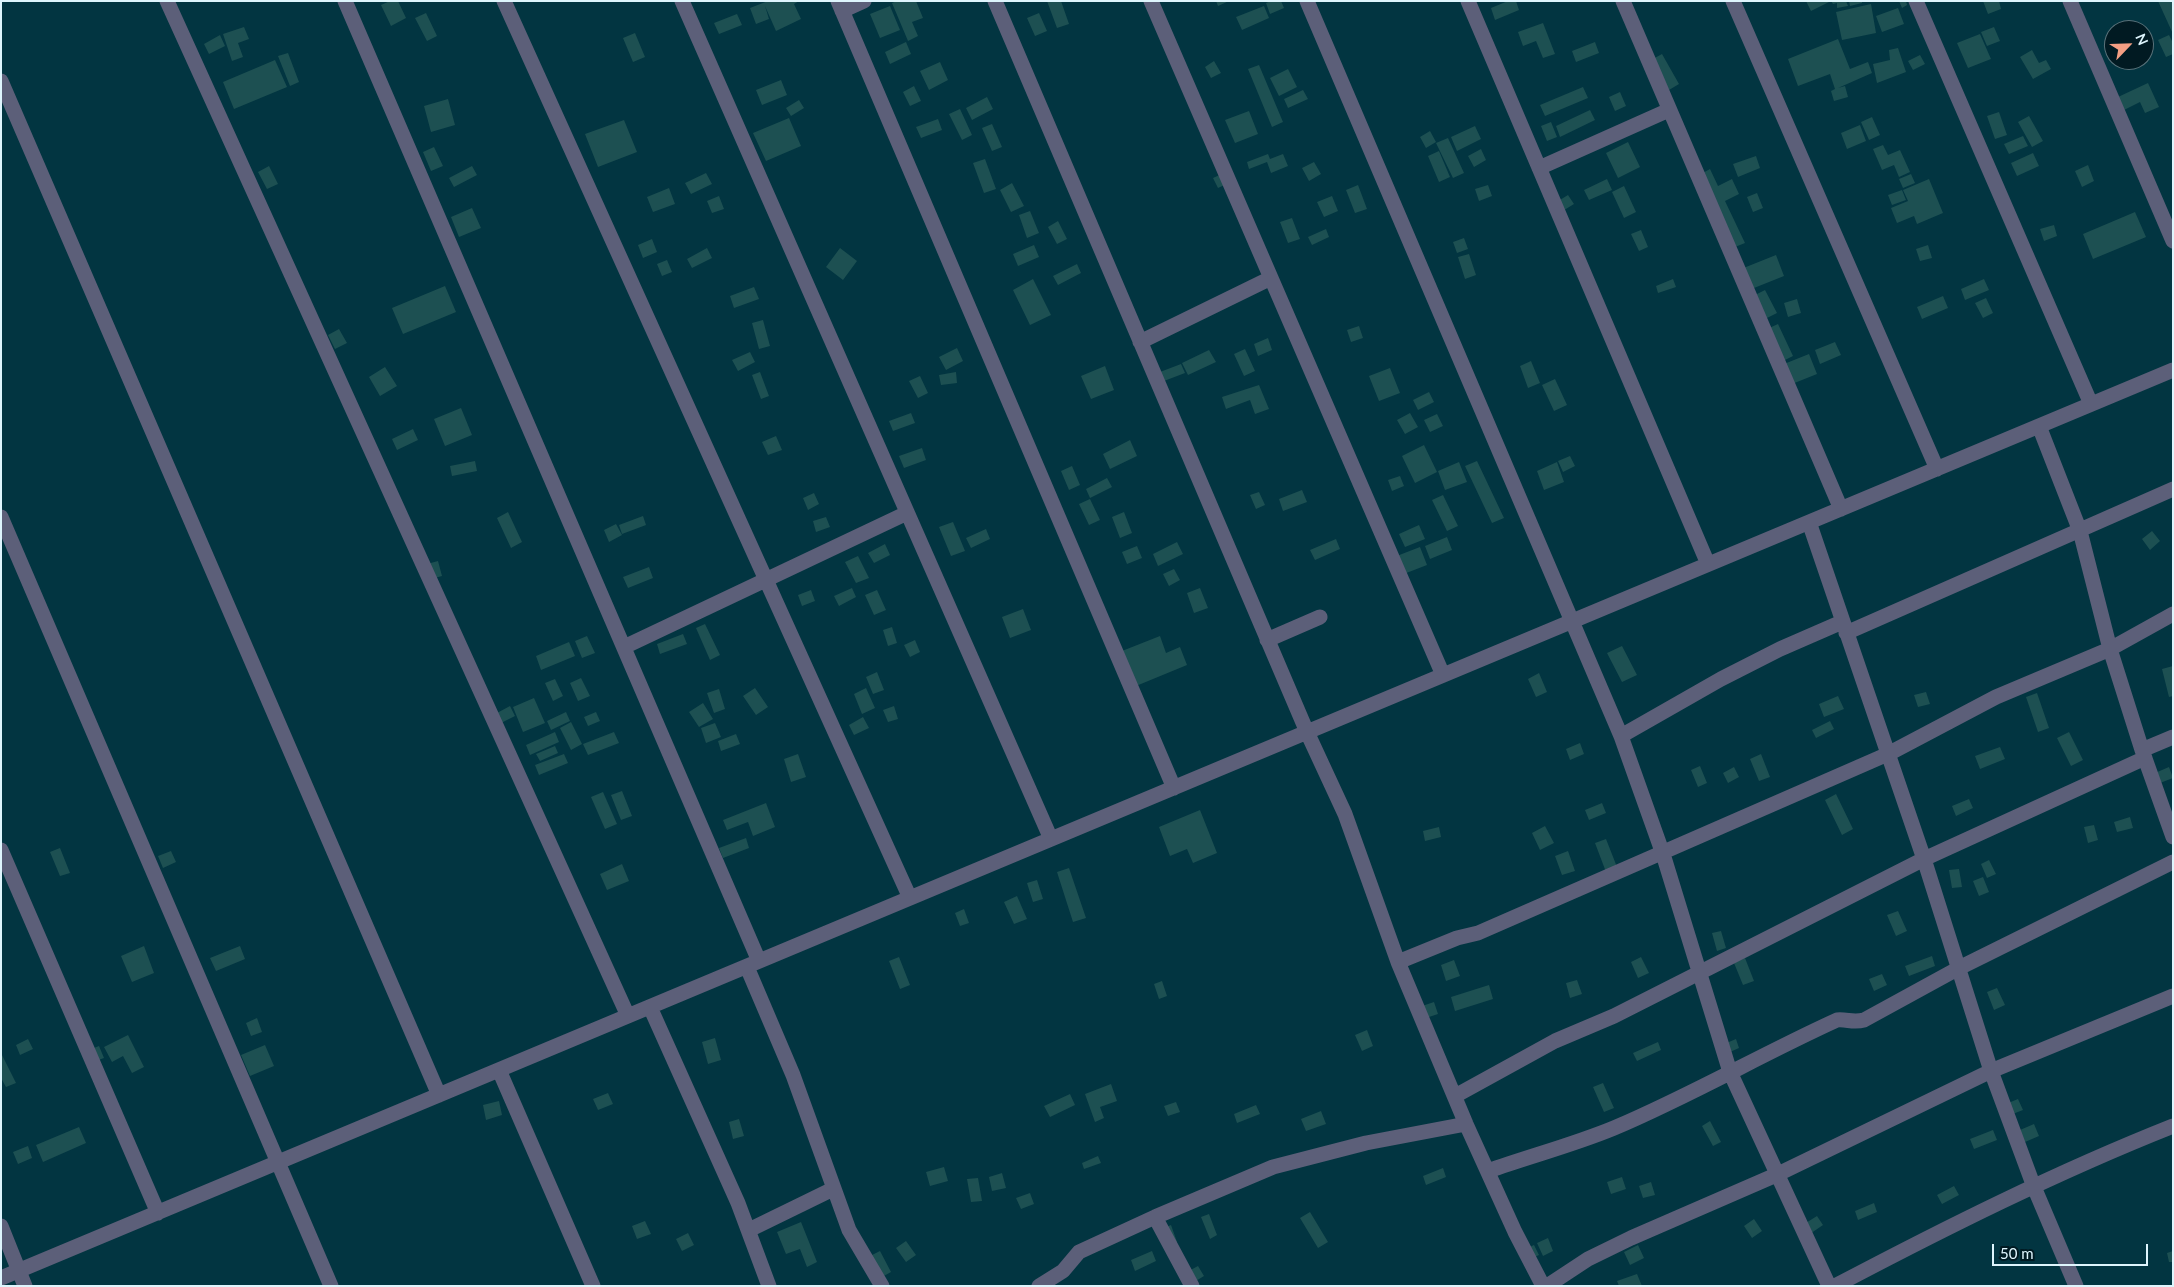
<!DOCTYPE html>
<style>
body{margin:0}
#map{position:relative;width:2174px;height:1287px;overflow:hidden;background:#023541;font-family:Lato,sans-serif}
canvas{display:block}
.frame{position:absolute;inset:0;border:2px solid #def5fd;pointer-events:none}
.north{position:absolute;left:2104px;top:20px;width:50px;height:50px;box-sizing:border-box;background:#011a22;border:1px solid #59727a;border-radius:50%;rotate:66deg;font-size:14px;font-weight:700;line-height:20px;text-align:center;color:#def5fd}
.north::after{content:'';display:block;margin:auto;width:18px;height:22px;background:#f39f84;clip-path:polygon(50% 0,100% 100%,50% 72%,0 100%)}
.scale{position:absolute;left:1992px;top:1244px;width:156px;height:22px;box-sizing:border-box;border:2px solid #def5fd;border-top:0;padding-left:6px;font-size:15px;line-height:18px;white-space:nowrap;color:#def5fd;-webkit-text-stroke:4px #011a22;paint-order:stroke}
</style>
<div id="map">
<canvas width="2174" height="1287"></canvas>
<div class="frame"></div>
<div class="north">N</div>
<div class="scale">50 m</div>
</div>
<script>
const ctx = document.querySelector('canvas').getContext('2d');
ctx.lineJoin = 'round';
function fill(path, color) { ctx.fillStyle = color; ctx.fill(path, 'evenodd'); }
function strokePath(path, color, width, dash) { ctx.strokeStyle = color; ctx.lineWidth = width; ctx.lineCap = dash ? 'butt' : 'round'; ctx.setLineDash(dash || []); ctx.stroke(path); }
const building = new Path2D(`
 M390 1H398L406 18 391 26 381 5Z
 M768 1H799L794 4 801 19 776 31 765 6 769 19 756 24 750 8Z
 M897 1H916L923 18 912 22 918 36 908 41 892 3Z
 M1047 1H1061L1069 24 1057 28Z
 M1216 1H1229L1218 6Z
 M1271 1H1281L1284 8 1270 14 1266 3Z
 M1508 1H1516L1519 10 1495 20 1491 8Z
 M1806 1H1846L1848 6 1837 8V3L1833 4 1831 1 1811 11Z
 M1849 1H1862V3L1850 6Z
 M1899 1H1906L1907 5 1902 8Z
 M1983 1H1999L2001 9 1988 14Z
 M2158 1H2173V34Z
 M1871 4 1876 33 1842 40 1836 12Z
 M890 6 900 30 880 38 870 14Z
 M1264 6 1269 18 1242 30 1236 17Z
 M1898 8 1904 24 1882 32 1876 16Z
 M426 13 437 36 427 41 415 18Z
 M1039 13 1047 31 1035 36 1027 18Z
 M737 14 742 25 719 34 714 23Z
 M1543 23 1555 54 1543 58 1536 41 1523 46 1518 32Z
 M244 27 249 39 238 43 243 57 232 61 223 34Z
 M1994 27 2000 41 1987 46 1981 32Z
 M635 33 645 57 633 62 623 38Z
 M1980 34 1991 59 1968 68 1957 43Z
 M220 35 225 46 209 54 204 44Z
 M2169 35 2173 43V54L2166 57 2158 40Z
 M1838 39 1850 69 1868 62 1872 73 1838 88 1845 86 1848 97 1834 101 1831 91 1835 89 1830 74 1798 86 1788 59Z
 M906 42 911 54 890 64 885 52Z
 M1595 42 1599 53 1576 62 1572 51Z
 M1898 48 1906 72 1877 83 1873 64 1890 60 1889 50Z
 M2032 50 2039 63 2046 60 2051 69 2033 79 2020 57Z
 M288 53 299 82 290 86 278 56Z
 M1662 54 1679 84 1669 90 1651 60Z
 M1920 55 1925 64 1913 70 1908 61Z
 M275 60 287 87 234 109 223 82Z
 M1214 61 1221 73 1211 78 1205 67Z
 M940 62 948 80 929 90 920 71Z
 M1259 65 1283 122 1272 127 1248 69Z
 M1288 69 1297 87 1279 96 1270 78Z
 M781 80 787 95 762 105 756 90Z
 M2148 83 2159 107 2145 113 2140 102 2124 110 2118 97Z
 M914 86 921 101 910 106 903 92Z
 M1583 87 1588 98 1545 116 1540 105Z
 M1303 90 1308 99 1288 108 1284 99Z
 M1620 92 1626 106 1615 111 1609 97Z
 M987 97 993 109 972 120 966 108Z
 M448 99 455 125 431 132 424 106Z
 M799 100 804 108 791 116 786 108Z
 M960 109 972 135 962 140 949 114Z
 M1590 110 1595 120 1560 137 1556 126Z
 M1249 111 1258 134 1235 143 1225 120Z
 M1999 112 2007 135 1995 139 1987 116Z
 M2029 116 2043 141 2032 147 2018 122Z
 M1872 117 1880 135 1869 140 1861 122Z
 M789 118 801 146 766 161 753 133Z
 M938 119 942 130 921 138 916 127Z
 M624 120 637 152 598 167 585 134Z
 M1551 122 1557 137 1547 141 1541 126Z
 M992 124 1002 147 992 151 982 128Z
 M1860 125 1866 141 1847 149 1841 133Z
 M1475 126 1481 139 1457 151 1451 137Z
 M1430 131 1436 142 1426 148 1420 137Z
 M2023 136 2028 146 2009 154 2004 144Z
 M1448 138 1464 173 1453 178 1436 143Z
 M1628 142 1640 167 1618 178 1606 153Z
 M1883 145 1888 155 1900 150 1910 172 1899 177 1894 165 1882 170 1873 149Z
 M434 147 443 166 431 171 423 152Z
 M1481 149 1486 160 1474 167 1468 156Z
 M1439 151 1450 177 1439 182 1428 156Z
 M2033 153 2039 166 2017 176 2011 163Z
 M1268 154 1270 159 1283 154 1288 166 1271 173 1267 162 1249 169 1247 162Z
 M1756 156 1760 168 1738 177 1733 164Z
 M985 159 996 189 984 193 973 163Z
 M1314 162 1321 174 1309 181 1302 168Z
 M2088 165 2094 181 2082 187 2075 171Z
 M269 166 278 184 267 189 258 172Z
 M472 166 477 175 454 187 449 178Z
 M1710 169 1718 186 1732 179 1739 194 1725 201 1745 243 1735 247 1701 174Z
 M1226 172 1231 182 1218 188 1213 178Z
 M706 173 712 184 691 194 685 183Z
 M1911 174 1915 183 1903 188 1899 179Z
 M1607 179 1612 190 1589 200 1584 190Z
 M1929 179 1943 213 1917 224 1914 216 1897 223 1891 208 1908 201 1903 190Z
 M1012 183 1024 206 1011 212 1000 190Z
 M1358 185 1367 209 1355 213 1346 190Z
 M1488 185 1492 196 1479 201 1475 189Z
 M1624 186 1636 212 1624 218 1612 192Z
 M669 188 675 204 653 212 647 197Z
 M1902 190 1906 200 1892 205 1888 195Z
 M1757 193 1763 208 1753 212 1747 197Z
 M1568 195 1574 204 1561 212 1555 203Z
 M719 196 724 209 712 213 707 201Z
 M1332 196 1338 211 1324 217 1317 202Z
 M472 208 481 228 459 237 451 217Z
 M1030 211 1039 233 1027 238 1019 215Z
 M2135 212 2146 237 2093 259 2083 234Z
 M1292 218 1300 239 1288 243 1280 222Z
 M1058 221 1067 239 1057 244 1048 227Z
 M2054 225 2057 236 2044 241 2040 229Z
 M1326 229 1329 237 1312 245 1308 237Z
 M1641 230 1648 247 1639 251 1631 234Z
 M1464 238 1468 249 1457 253 1453 242Z
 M652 239 657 252 643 258 638 245Z
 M1034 245 1039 257 1018 266 1013 254Z
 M1928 245 1932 258 1920 261 1916 249Z
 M707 248 712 258 692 268 687 259Z
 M840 248 857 261 843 280 826 267Z
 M1469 254 1476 275 1465 279 1458 257Z
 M1776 255 1784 276 1749 290 1741 269Z
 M667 260 672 272 662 276 657 264Z
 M1077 264 1081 273 1058 285 1053 276Z
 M1033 279 1051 315 1030 325 1013 290Z
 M1673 279 1676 287 1658 293 1656 286Z
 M1984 279 1989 290 1965 300 1961 289Z
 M445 286 456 312 403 334 392 308Z
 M754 287 759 299 734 308 730 296Z
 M1765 290 1777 313 1765 319 1753 296Z
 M1943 296 1948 308 1922 319 1917 307Z
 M1986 298 1993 313 1983 318 1975 303Z
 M1797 299 1801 313 1788 317 1784 303Z
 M763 320 770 346 759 349 752 323Z
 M1778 324 1793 356 1781 362 1767 329Z
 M1359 326 1363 338 1351 342 1347 330Z
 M339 329 347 343 335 349 328 335Z
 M1268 338 1272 350 1258 356 1254 344Z
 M1835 342 1841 355 1820 364 1815 350Z
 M957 348 963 361 946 370 939 357Z
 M1245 349 1255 371 1244 376 1234 354Z
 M1209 350 1216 362 1188 375 1182 363Z
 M750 352 755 362 738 371 732 360Z
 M1809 354 1817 374 1792 384 1784 364Z
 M1531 361 1540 383 1528 388 1520 366Z
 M1181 364 1185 373 1164 381 1160 372Z
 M1105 366 1114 390 1091 399 1081 376Z
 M385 367 397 386 380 396 369 377Z
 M1390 368 1400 393 1379 401 1369 376Z
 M760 372 769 396 761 399 752 375Z
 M956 372 957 383 941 385 939 375Z
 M920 376 928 393 918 398 909 381Z
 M1555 379 1567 405 1554 411 1542 385Z
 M1259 385 1269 409 1255 414 1250 400 1226 409 1222 397Z
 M1429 392 1434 402 1418 410 1413 400Z
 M461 408 472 435 445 446 434 419Z
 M911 413 915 423 893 431 889 421Z
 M1410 413 1418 427 1405 434 1397 420Z
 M1437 414 1443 426 1430 432 1424 420Z
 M413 429 418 440 397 450 392 439Z
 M776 436 782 450 768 455 762 442Z
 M1130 440 1137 456 1110 469 1103 454Z
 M1424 445 1437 472 1415 483 1402 456Z
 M922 448 926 460 904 468 899 456Z
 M1570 456 1575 466 1563 472 1558 461Z
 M475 461 477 471 452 476 450 466Z
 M1477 461 1504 518 1492 523 1465 466Z
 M1459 462 1467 482 1445 490 1438 471Z
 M1557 462 1564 482 1544 490 1537 471Z
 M1072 466 1080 485 1069 490 1061 471Z
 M1400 476 1404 486 1392 491 1388 480Z
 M1107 478 1112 487 1090 498 1086 489Z
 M1302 490 1307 502 1283 511 1279 499Z
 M1259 492 1265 505 1256 509 1250 495Z
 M814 493 819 504 808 510 803 498Z
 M1443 495 1458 526 1447 531 1432 500Z
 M1090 499 1100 520 1089 525 1079 504Z
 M508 512 522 542 511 548 497 518Z
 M1124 512 1132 533 1120 538 1112 517Z
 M643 516 646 525 622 534 619 525Z
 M826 517 830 527 816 532 813 521Z
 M953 522 965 551 951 556 939 527Z
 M616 524 622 535 609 542 604 530Z
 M1419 525 1425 539 1405 547 1399 534Z
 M986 529 990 539 971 548 966 538Z
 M2152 531 2160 541 2150 550 2142 539Z
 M1447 537 1452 550 1430 559 1425 546Z
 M1336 539 1340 549 1315 560 1310 550Z
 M1177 542 1183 554 1158 566 1153 554Z
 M885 544 890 555 874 563 868 553Z
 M1137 546 1142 558 1127 564 1122 552Z
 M1420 547 1427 565 1396 577 1389 559Z
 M858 556 869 578 856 583 845 562Z
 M438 561 442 576 431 579 427 564Z
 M649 567 653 578 628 588 623 577Z
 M1174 569 1180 580 1169 586 1163 574Z
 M852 588 856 597 839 606 834 596Z
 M1200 588 1208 608 1194 613 1187 593Z
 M811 590 815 601 802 606 798 595Z
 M877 590 886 610 874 615 865 595Z
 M1023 609 1031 630 1010 638 1002 617Z
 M705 624 720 655 710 660 696 628Z
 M892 627 897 643 888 646 883 630Z
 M683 634 687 644 660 654 657 644Z
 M587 636 595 653 582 658 575 641Z
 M1160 636 1166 653 1180 647 1187 665 1136 686 1122 651Z
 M915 640 920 652 910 657 904 645Z
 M569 642 575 656 541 670 536 656Z
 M1622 646 1637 675 1622 682 1607 653Z
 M2173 666V696L2169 697 2162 669Z
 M877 672 884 690 873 694 866 677Z
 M1539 673 1547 692 1536 697 1528 679Z
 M581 678 590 696 578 701 570 683Z
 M555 679 563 696 553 701 545 683Z
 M755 688 768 707 756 715 743 696Z
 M866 688 875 708 862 714 854 694Z
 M719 689 725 709 714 713 707 693Z
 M1926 692 1930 704 1918 707 1914 695Z
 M2037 693 2049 728 2038 732 2026 697Z
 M1838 696 1844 709 1824 717 1819 704Z
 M534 698 545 723 523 732 513 707Z
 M703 703 713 719 699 727 689 712Z
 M510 706 515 716 501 723 497 713Z
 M894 706 898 719 888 722 883 710Z
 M566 712 570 721 551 730 547 721Z
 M596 712 600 721 588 726 584 717Z
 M863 717 869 728 854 735 849 725Z
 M1830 721 1834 729 1816 738 1812 730Z
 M571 722 582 744 571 750 560 728Z
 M715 723 721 737 706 743 701 728Z
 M555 732 559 742 530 755 526 745Z
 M614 732 619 743 588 755 583 744Z
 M2069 732 2083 760 2071 766 2057 738Z
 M736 734 740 744 721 751 718 741Z
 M1580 743 1584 754 1570 760 1566 749Z
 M555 746 558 753 540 761 536 754Z
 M2000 747 2005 759 1980 769 1975 756Z
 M564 754 568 763 539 775 535 765Z
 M798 754 806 777 791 782 784 759Z
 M1761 754 1770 777 1759 781 1750 759Z
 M1700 766 1707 783 1698 787 1691 770Z
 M1734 767 1739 777 1728 783 1723 773Z
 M2169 767 2173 778 2160 783 2155 773Z
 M622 791 632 816 621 820 611 795Z
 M603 792 617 824 605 829 591 797Z
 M1836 794 1853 829 1842 835 1825 800Z
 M1969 799 1973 808 1956 816 1952 806Z
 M766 803 775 827 753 836 748 822 727 830 723 820Z
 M1602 803 1606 813 1589 820 1585 810Z
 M1200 810 1217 853 1193 863 1187 849 1170 856 1159 827Z
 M2130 817 2133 828 2117 832 2114 822Z
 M2094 825 2098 840 2088 843 2084 827Z
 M1545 826 1554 843 1540 850 1532 833Z
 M1439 827 1441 837 1425 841 1423 831Z
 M746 838 749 848 723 858 719 848Z
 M1606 839 1617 867 1606 872 1595 843Z
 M60 848 70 873 60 876 50 852Z
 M171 851 176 862 163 868 158 856Z
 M1568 851 1575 871 1562 875 1555 856Z
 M1989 860 1996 874 1987 878 1981 864Z
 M622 864 629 881 607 890 600 874Z
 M1069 868 1086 918 1073 922 1057 872Z
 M1959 869 1962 887 1952 888 1949 870Z
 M1983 877 1989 892 1979 896 1973 881Z
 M1037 880 1043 899 1033 902 1027 883Z
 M1017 896 1027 919 1014 924 1004 902Z
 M964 909 969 923 960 926 955 913Z
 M1898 911 1907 931 1896 936 1887 915Z
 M1721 931 1726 948 1717 951 1712 933Z
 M144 946 154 973 132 982 121 956Z
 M240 946 245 959 216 971 210 958Z
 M1932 956 1935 966 1909 976 1905 966Z
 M899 957 910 985 900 989 889 961Z
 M1641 957 1649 973 1638 978 1631 962Z
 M1745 958 1754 981 1743 985 1734 963Z
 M1454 960 1460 976 1446 981 1441 965Z
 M1882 974 1887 985 1874 991 1869 979Z
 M1577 980 1582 994 1570 998 1566 983Z
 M1162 981 1167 996 1159 999 1154 984Z
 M1489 985 1493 999 1455 1011 1451 997Z
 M1997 988 2005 1005 1994 1010 1987 992Z
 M1434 1002 1438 1014 1426 1018 1422 1006Z
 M257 1018 262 1032 251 1036 246 1023Z
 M1367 1030 1373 1046 1362 1051 1355 1035Z
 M128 1035 144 1067 132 1073 123 1056 112 1062 104 1047Z
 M715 1038 721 1060 708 1064 702 1042Z
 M28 1039 33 1049 20 1055 16 1045Z
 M1736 1039 1739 1048 1721 1056 1717 1047Z
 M1658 1042 1661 1050 1637 1061 1633 1053Z
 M265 1045 274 1066 250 1076 241 1055Z
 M99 1046 104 1058 93 1062 89 1050Z
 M1 1053 16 1083 6 1087 1 1078Z
 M1603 1083 1614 1108 1604 1112 1593 1087Z
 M1111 1084 1117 1101 1100 1107 1104 1118 1095 1122 1085 1094Z
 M608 1093 613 1104 598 1110 593 1099Z
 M1070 1094 1075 1105 1050 1117 1044 1106Z
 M2018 1099 2023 1110 2005 1117 2001 1106Z
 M499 1101 502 1115 486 1120 483 1105Z
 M1176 1102 1180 1112 1168 1116 1164 1106Z
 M1256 1105 1260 1114 1237 1123 1234 1114Z
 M1321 1111 1326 1124 1306 1131 1301 1119Z
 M739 1119 744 1136 733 1139 729 1122Z
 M1710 1121 1721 1142 1713 1146 1702 1126Z
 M2034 1124 2039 1136 2018 1145 2013 1133Z
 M79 1127 86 1143 43 1162 36 1145Z
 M1993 1130 1997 1140 1974 1149 1970 1139Z
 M28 1146 32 1158 18 1164 13 1152Z
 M1098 1156 1101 1163 1084 1169 1082 1163Z
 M944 1167 948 1181 930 1186 926 1172Z
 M1443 1168 1446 1177 1426 1185 1423 1176Z
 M1002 1173 1006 1188 992 1191 989 1177Z
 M1622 1177 1626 1189 1611 1194 1607 1182Z
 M978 1178 982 1201 971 1202 967 1179Z
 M1651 1182 1655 1195 1643 1198 1639 1186Z
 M1954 1186 1959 1195 1942 1204 1937 1195Z
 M1030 1193 1034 1204 1021 1209 1016 1198Z
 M1874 1203 1877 1212 1858 1220 1855 1211Z
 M1310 1212 1328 1242 1318 1248 1300 1218Z
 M1209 1214 1217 1235 1210 1239 1201 1217Z
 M1817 1216 1823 1225 1807 1236 1801 1226Z
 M1754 1219 1762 1231 1752 1238 1744 1226Z
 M645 1221 651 1234 637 1239 632 1226Z
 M801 1222 817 1262 807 1267 800 1249 786 1254 777 1232Z
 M1171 1225 1177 1242 1168 1246 1161 1229Z
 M688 1233 694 1245 682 1251 676 1239Z
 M1548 1238 1553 1251 1543 1256 1537 1243Z
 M906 1241 916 1255 906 1262 896 1248Z
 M1534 1245 1539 1255 1528 1260 1523 1250Z
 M1638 1245 1644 1258 1630 1265 1624 1252Z
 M880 1251 891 1272 882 1277 870 1256Z
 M1152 1251 1156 1261 1135 1271 1131 1260Z
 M2173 1251V1262H2169L2167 1253Z
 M1198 1266 1204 1276 1191 1284 1185 1273Z
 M1637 1274 1642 1286H1619L1617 1281Z`);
const minor = new Path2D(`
 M167 1 628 1016
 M345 1 759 961
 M504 1 910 898
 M682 1 1051 839
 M838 1 1174 788
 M995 1 1307 732 1345 814 1398 962 1466 1124 1515 1232 1543 1286
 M1151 1 1443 675
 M1307 1 1621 736 1663 854 1730 1072 1829 1286
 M1468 1 1708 564
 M1623 1 1841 509
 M1733 1 1937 469
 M1916 1 2091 404
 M2070 1 2173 241
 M842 11 864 1
 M1 81 439 1095
 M1539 168 1669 110
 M1140 342 1271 278
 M2039 426 2080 531 2110 649 2142 750 2173 837
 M1 517 331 1286
 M1809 522 1924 859 1991 1071 2034 1187 2076 1286
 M1846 633 2173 489
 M1267 640 1320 617
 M624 647 907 513
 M1621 736 1721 679 1780 649 1842 622
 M2142 750 2173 737
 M1 850 158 1213
 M1398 962 1457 938 1478 933 1888 754 1996 697 2110 649 2173 614
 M747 967 793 1075 849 1230 882 1286
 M650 1007 738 1203 769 1286
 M499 1070 593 1286
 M1455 1096 1555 1041 1614 1016 1924 859 2145 758
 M1488 1171C1530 1156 1573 1145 1614 1128 1690 1096 1762 1054 1837 1020 1847 1019 1853 1023 1864 1020L1959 968 2173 862
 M1155 1217 1192 1286
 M1 1226 25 1286
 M749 1230 833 1189
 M1 1278 2173 370
 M1039 1286 1063 1271 1079 1252 1155 1217 1273 1167 1366 1143 1466 1124
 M1547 1286 1588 1259 1631 1238 1776 1175 1991 1071 2173 996
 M1835 1286C1945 1228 2057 1172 2173 1126`);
fill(building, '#1d5052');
strokePath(minor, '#5c5f79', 15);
</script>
